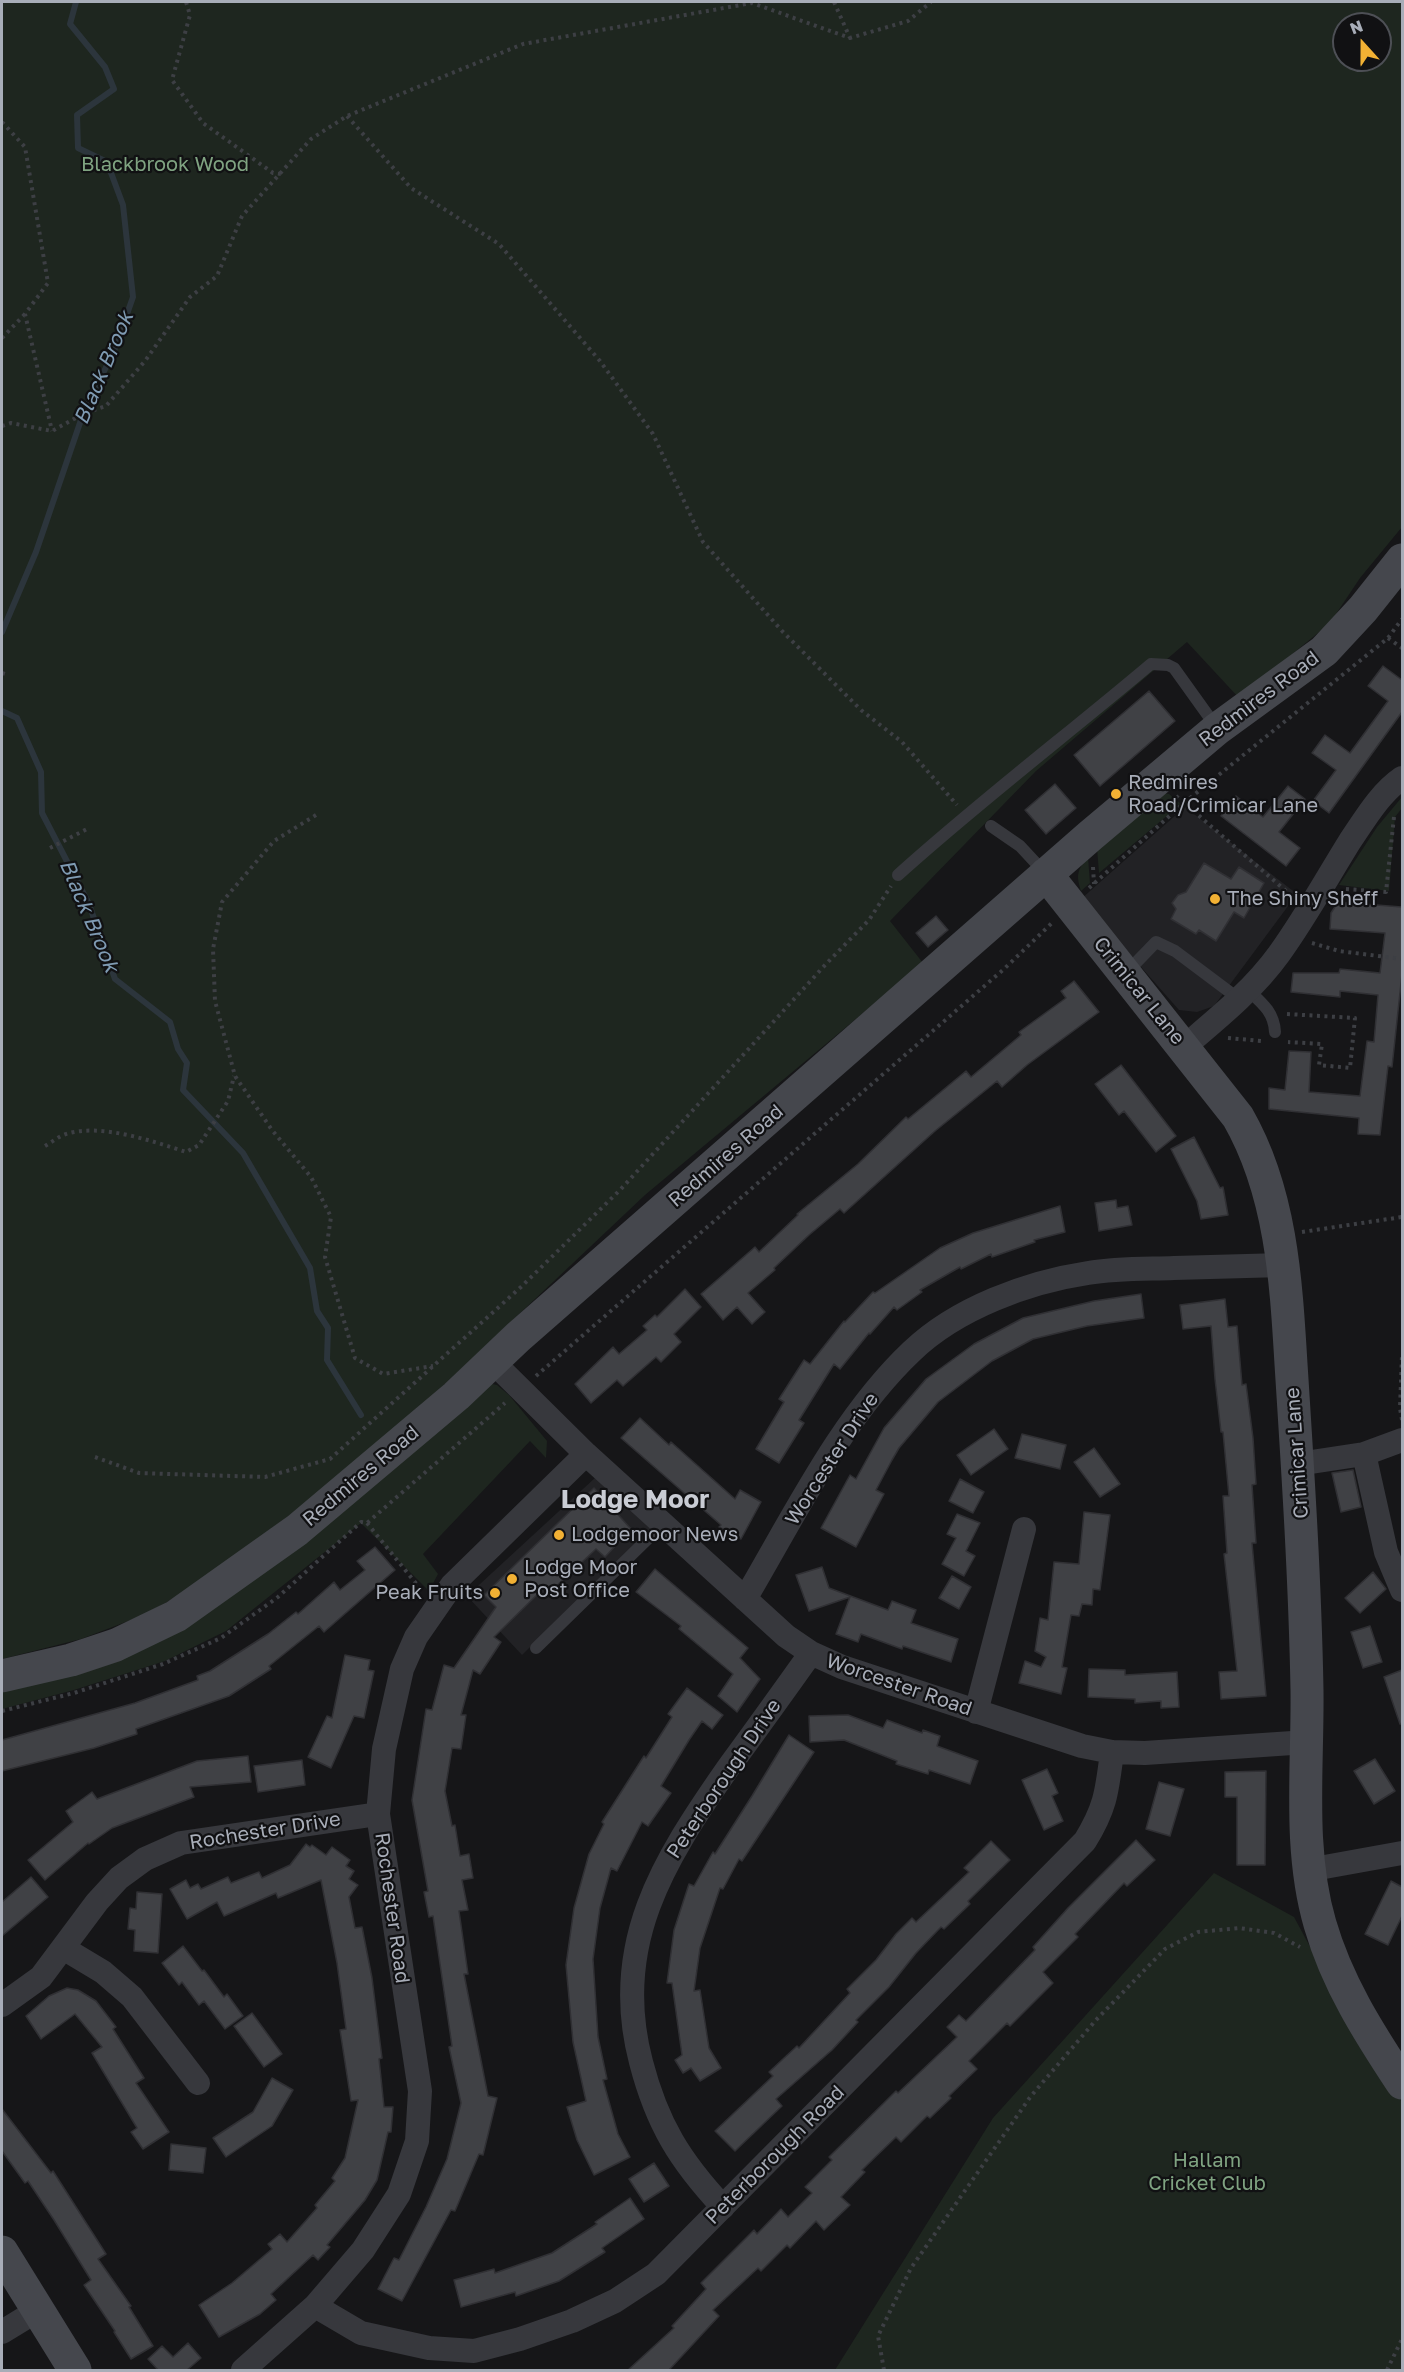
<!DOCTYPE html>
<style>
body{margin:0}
#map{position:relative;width:1404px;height:2372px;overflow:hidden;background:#161618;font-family:"Golos Text",sans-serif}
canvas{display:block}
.frame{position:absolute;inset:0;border:3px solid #a8adb8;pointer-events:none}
.north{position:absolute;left:1332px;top:12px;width:60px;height:60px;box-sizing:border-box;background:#111113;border:2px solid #4d4f55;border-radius:50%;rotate:339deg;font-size:16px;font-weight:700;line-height:24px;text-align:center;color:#a8adb8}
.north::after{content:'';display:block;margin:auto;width:21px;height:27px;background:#f2b134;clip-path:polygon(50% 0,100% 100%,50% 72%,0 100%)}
</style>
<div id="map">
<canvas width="1404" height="2372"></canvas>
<div class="frame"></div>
<div class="north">N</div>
</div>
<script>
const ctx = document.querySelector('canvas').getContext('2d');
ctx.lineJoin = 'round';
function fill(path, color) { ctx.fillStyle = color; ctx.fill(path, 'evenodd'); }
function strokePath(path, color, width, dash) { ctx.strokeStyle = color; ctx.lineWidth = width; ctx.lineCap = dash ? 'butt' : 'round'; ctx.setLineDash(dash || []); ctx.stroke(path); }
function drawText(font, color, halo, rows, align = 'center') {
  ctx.font = font + ' "Golos Text",sans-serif'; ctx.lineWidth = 4.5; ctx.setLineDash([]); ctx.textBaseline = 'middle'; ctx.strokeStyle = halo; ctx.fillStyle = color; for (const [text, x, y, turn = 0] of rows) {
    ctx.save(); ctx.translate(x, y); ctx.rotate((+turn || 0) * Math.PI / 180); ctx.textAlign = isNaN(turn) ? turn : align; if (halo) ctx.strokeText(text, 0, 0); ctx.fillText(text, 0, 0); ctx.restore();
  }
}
const built = new Path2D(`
 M1185 807 1297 894 1214 1006 1197 1012 1179 1010 1081 899Z
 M596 1477 652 1527 522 1655 467 1596Z`);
const green = new Path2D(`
 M2 2H1402V527L1360 578 1330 623 1239 698 1187 642 1036 771 890 921 923 963 645 1195 406 1421 337 1480 190 1589 144 1615 81 1639 2 1659ZM1344 24H1380V60H1344Z
 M1163 793 1169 794 1181 804 1099 873 1097 848Z
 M1402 797V808L1395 817 1389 891 1339 885 1377 827Z
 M1088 857 1090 883 1081 891C1076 875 1077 870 1088 857Z
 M483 1382 497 1385 509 1395 547 1441 546 1458 530 1441 423 1554 438 1574 429 1591 361 1523 226 1631 165 1661 74 1690 2 1709V1676L116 1645Z
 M1214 1873 1294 1917 1376 2069 1402 2102V2370H835L993 2118Z`);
const stream = new Path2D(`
 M2 632 36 552 83 414 114 351 133 297 123 205 107 162 78 148 77 115 114 89 105 67 70 24 76 2
 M2 711 17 718 41 772 42 813 89 904 115 979 170 1022 178 1049 187 1063 183 1090 243 1153 310 1268 317 1311 328 1328 327 1360 361 1415`);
const building = new Path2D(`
 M1383 666 1402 680V712L1329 813 1313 801 1336 770 1312 753 1325 735 1350 753 1388 701 1368 686Z
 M1149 691 1175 721 1100 786 1074 755Z
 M1055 784 1076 808 1046 834 1025 810Z
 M1288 786 1305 799 1279 832 1300 848 1286 866 1221 816 1236 796 1263 817Z
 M1204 863 1231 879 1239 867 1264 883 1244 918 1234 912 1216 941 1199 930 1196 934 1171 919 1176 909 1172 903 1178 895 1186 892Z
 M1338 902 1402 907V974L1392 1067 1388 1066 1380 1135 1358 1134 1359 1118 1269 1109V1088L1285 1090 1289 1051 1311 1052 1309 1092 1360 1096 1367 1041 1374 1042 1378 995 1340 991V997L1291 992 1293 973H1339L1340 969 1380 973 1385 933 1330 929 1331 913Z
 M936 916 948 930 928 947 916 933Z
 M1074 981 1099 1012 1027 1065 1002 1087 997 1081 935 1131 844 1213 840 1209 809 1235 774 1268 775 1270 748 1293 765 1312 752 1324 737 1307 723 1320 701 1294 755 1247 759 1252 798 1215 797 1214 858 1164 906 1117 908 1119 966 1071 971 1077 1021 1035 1019 1032 1066 998 1061 991Z
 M1121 1065 1176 1136 1156 1152 1124 1111 1119 1115 1095 1084Z
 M1194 1137 1220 1188 1223 1187 1228 1215 1201 1219 1197 1201 1171 1149Z
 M1116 1200 1117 1208 1128 1206 1132 1225 1099 1231 1095 1203Z
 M1060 1206 1065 1232 1034 1240 1035 1242 992 1257 991 1254 961 1269 960 1267 920 1290 922 1292 897 1310 894 1307 870 1334 869 1333 840 1369 834 1364 799 1420 804 1423 779 1463 756 1449 784 1402 779 1399 804 1360 810 1364 844 1321 845 1322 873 1292 875 1293 940 1248 973 1233Z
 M685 1289 701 1307 674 1334 681 1342 661 1362 656 1357 623 1386 617 1380 591 1403 575 1384 613 1347 619 1354 647 1330 643 1326 655 1315 657 1317Z
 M1141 1294 1144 1318 1087 1326 1033 1339 992 1361 938 1402 899 1448 892 1460 876 1490 884 1494 856 1547 821 1528 850 1475 856 1479 884 1428 926 1379 974 1344 1023 1318 1094 1301Z
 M1225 1299 1228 1327 1237 1326 1242 1385 1246 1384 1253 1438 1256 1484 1252 1485 1256 1543H1252L1266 1696 1221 1699 1219 1672 1237 1671 1224 1554 1227 1553 1223 1496H1229L1223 1432H1221L1215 1379 1211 1326 1183 1329 1180 1305Z
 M640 1418 669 1445 671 1442 735 1499 740 1490 761 1502 741 1539 719 1527 721 1525 621 1438Z
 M994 1429 1008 1449 971 1475 957 1455Z
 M1022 1434 1066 1445 1060 1469 1015 1458Z
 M1094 1448 1120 1484 1100 1497 1074 1462Z
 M1353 1470 1361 1507 1341 1512 1332 1473Z
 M960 1479 984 1492 973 1513 949 1501Z
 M594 1488 631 1529 605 1557 596 1549 550 1592 545 1587 494 1637 501 1642 480 1674 473 1670 461 1715H466L461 1749 452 1748 445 1791 452 1826 455 1825 460 1856 469 1854 473 1878 462 1880 468 1910 459 1911 468 1974H464L488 2096 497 2098 483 2155 479 2154 455 2211 451 2210 402 2301 378 2289 394 2258 399 2260 426 2207 447 2159 461 2103 449 2047 452 2046 433 1916 429 1917 424 1892 428 1891 412 1800 426 1709 432 1710 444 1665 454 1668 496 1607 484 1595Z
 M1084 1512 1110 1515 1100 1590 1093 1589 1092 1605 1082 1604 1079 1616 1071 1615 1062 1667 1067 1668 1061 1694 1019 1683 1025 1661 1041 1667 1046 1657 1035 1651 1040 1618 1048 1620 1054 1562 1079 1564Z
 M957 1514 980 1523 966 1551 975 1556 964 1576 942 1564 956 1538 947 1534Z
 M375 1547 395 1570 324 1632 319 1626 269 1666 271 1669 229 1696 136 1729 137 1734 94 1748 2 1771V1740L135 1703 198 1680 197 1676 210 1671 268 1634 296 1612 298 1614 334 1582 340 1590 365 1570 357 1561Z
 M822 1567 829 1588 888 1610 892 1601 916 1610 911 1623 958 1639 951 1662 903 1646 902 1649 861 1634 858 1642 836 1634 850 1597 809 1611 796 1575Z
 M655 1569 748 1648 740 1658 760 1679 737 1712 718 1696 733 1674 679 1629 681 1626 636 1592Z
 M1373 1572 1386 1589 1360 1613 1345 1598Z
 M952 1576 971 1587 959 1609 939 1598Z
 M1370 1626 1382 1662 1363 1668 1351 1632Z
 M345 1655 370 1660 368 1670 374 1671 364 1718 354 1716 331 1768 308 1757 327 1716 332 1718Z
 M1089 1669 1125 1670V1675L1177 1672 1179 1707 1161 1708V1701L1135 1703V1699L1088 1697Z
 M1402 1670V1724H1400L1384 1677Z
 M687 1688 723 1715 712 1729 702 1721 689 1740 661 1786 671 1793 648 1826 642 1822 617 1871 611 1868 600 1908 593 1959 598 2037 607 2079 603 2080 618 2134 630 2157 594 2175 577 2140 567 2107 586 2101 573 2042 566 1965 574 1908 589 1854 604 1824 602 1822 644 1756 646 1758 672 1717 668 1714Z
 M848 1715 883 1728 887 1720 922 1733 923 1730 940 1736 937 1746 978 1761 970 1784 929 1770 928 1774 896 1764 897 1761 844 1740 810 1742 809 1716Z
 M789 1735 814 1752 742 1861 739 1859 723 1889 720 1888 700 1948 694 1991 700 1990 709 2048 721 2068 700 2081 691 2068 683 2073 675 2060 682 2055 672 1983H667L674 1930 689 1884 694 1886 713 1852 715 1854 752 1796Z
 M248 1756 251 1782 190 1787 194 1797 112 1828 89 1844 88 1843 45 1880 28 1860 73 1822 66 1811 92 1792 97 1799 197 1761Z
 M1375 1759 1395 1791 1374 1804 1354 1771Z
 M302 1760 305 1785 258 1792 254 1766Z
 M1047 1769 1058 1793 1052 1796 1063 1821 1044 1830 1022 1780Z
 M1266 1771 1265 1865H1237V1797H1225V1772Z
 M1159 1782 1184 1789 1170 1836 1146 1829Z
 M1136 1840 1155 1860 1127 1886 1124 1883 1075 1934 1078 1937 1043 1972 1053 1983 1010 2026 1007 2023 969 2061 977 2069 949 2096 951 2098 930 2118 927 2116 901 2142 896 2137 862 2170 865 2172 841 2197 850 2205 824 2230 816 2221 790 2248 787 2245 761 2271 758 2268 713 2310 719 2316 669 2370H628L674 2328 672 2326 706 2289 701 2283 754 2230 757 2234 781 2209 788 2217 812 2193 805 2187 832 2160 829 2157 896 2091 898 2093 957 2037 947 2027 959 2015 966 2021 1035 1950 1033 1947 1068 1908Z
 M991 1841 1010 1860 968 1901 970 1904 944 1929 941 1927 916 1953 889 1987 856 2020 858 2022 832 2050 776 2099 782 2106 735 2151 715 2131 773 2076 769 2072 797 2046 799 2048 850 1993 847 1989 876 1960 896 1934 912 1918 916 1922 969 1872 964 1868Z
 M306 1844 310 1847 312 1845 326 1855 332 1847 350 1860 346 1866 354 1871 349 1879 358 1885 349 1897 355 1928 362 1927 372 1978 382 2058 379 2059 384 2107H393L391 2132H388L377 2180 365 2200 327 2245 330 2247 318 2260 313 2255 271 2294 276 2300 260 2314 219 2337 199 2305 232 2283 272 2249 268 2244 280 2234 287 2242 317 2208 315 2205 335 2181 332 2178 345 2158 358 2100 351 2101 340 2030 346 2029 337 1963 321 1880 278 1898 276 1893 224 1916 217 1902 187 1919 170 1889 186 1880 190 1888 198 1884 201 1889 228 1877 231 1883 259 1872 262 1878 290 1865Z
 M31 1877 48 1897 2 1936V1902Z
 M1391 1881 1402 1887V1916L1388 1945 1365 1934Z
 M137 1892 162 1894 158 1953 134 1951 135 1930 128 1929 130 1908 136 1909Z
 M183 1946 202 1971 204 1970 224 1997 227 1994 243 2016 225 2029 204 2001 199 2005 182 1982 179 1985 162 1963Z
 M67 1988 78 1990 96 2001 116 2027 113 2029 144 2078 136 2083 169 2132 143 2149 131 2132 137 2128 92 2053 102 2047 75 2014 41 2039 26 2016 49 1996Z
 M252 2013 282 2054 264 2067 234 2026Z
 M272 2078 293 2090 272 2126 226 2157 213 2138 253 2112Z
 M2 2109 51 2173 53 2171 106 2254 98 2259 131 2306 129 2307 153 2346 131 2359 114 2332 115 2331 84 2285 91 2280 54 2220 28 2181 25 2183 2 2151Z
 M171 2144 206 2148 203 2173 169 2170Z
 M654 2163 669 2186 644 2202 629 2179Z
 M630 2198 644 2219 602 2248 605 2252 559 2281 516 2296 515 2292 461 2307 454 2280 494 2269 495 2273 552 2253 597 2224 595 2222Z
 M188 2343 201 2358 187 2370H158L148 2359 162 2346 173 2357Z`);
const path = new Path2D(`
 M186 2 190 15 172 80 203 123 273 173 281 174
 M834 2 850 38
 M347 116 411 188 499 244 600 361 653 434 703 542 783 632 861 710 902 742 957 805
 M2 122 25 147 48 283 25 314 52 431
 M2 338 25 314
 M2 426 11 423 52 431 83 414 106 406 145 361 190 297 217 276 242 216 311 139 347 116 523 44 752 3 850 38 908 21 931 2
 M1388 638 1402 648
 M2 673 9 675
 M1176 796 1293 897
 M316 815 274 841 222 902 213 949 215 1001 235 1076 272 1130 311 1177 331 1217 325 1257 355 1358 383 1374 433 1366
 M50 848 87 829
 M1093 867 1094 884
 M1089 888 1184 803 1388 638 1402 619
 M1346 889 1386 892 1394 817
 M1312 943 1339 951 1402 959
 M1287 1014 1355 1018 1350 1068 1319 1065 1322 1044 1288 1042
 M1228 1038 1262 1041
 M45 1146C52 1142 59 1136 66 1134 101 1123 152 1141 186 1152L199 1145 228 1101 234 1076
 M1302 1232 1402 1217
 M536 1376 1004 969 1053 922
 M1402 1420 1400 1408 1402 1355
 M95 1457 139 1473 265 1477 330 1459 521 1287 621 1189 826 964 869 920 891 886
 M367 1523 423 1592
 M2 1711 74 1693 163 1664 221 1638 278 1597 361 1522 367 1523 505 1403
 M884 2370 878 2336 911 2268 1031 2096 1096 2020 1165 1949 1198 1932 1239 1928 1274 1933 1300 1947
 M1387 2370 1402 2339`);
const lane = new Path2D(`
 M991 826 1020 846 1046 874
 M898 875C980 801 1067 735 1151 664L1168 665 1174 668 1217 728
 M1126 973 1156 942 1175 951 1239 999
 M1248 990C1262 1003 1274 1012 1275 1032
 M536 1648 663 1524`);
const street = new Path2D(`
 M1184 1047C1218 1018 1253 990 1279 954 1305 918 1327 878 1350 841 1365 819 1380 793 1402 778
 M492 1361 586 1454 786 1636 811 1653 842 1667 1082 1746 1112 1752 1145 1753 1307 1742
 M1364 1454 1386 1552 1402 1590
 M1298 1464 1364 1454 1402 1440
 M745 1599C794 1516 842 1417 912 1351 957 1308 1028 1282 1088 1273 1117 1268 1146 1269 1174 1268 1211 1267 1247 1266 1283 1265
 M976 1712 1024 1529
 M1308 1870 1402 1853
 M63 1948 103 1972 132 1997 198 2083
 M2 2005 41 1977 97 1902 119 1878 145 1859 181 1843 378 1814
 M723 2207C680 2161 657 2124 641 2062 610 1945 663 1861 728 1768 756 1730 783 1692 811 1653
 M315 2306 361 2333 429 2348 474 2351 520 2339 572 2321 615 2301 656 2274 1085 1841C1106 1807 1107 1791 1112 1752
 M2 2332 38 2310
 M243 2370 315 2306 363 2250 399 2194 417 2141 420 2091 378 1814 384 1749 402 1669 416 1637 452 1585 586 1454`);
const secondary = new Path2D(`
 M1046 874 1238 1117C1281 1192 1286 1280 1291 1364 1298 1473 1305 1581 1307 1690 1308 1767 1298 1849 1320 1924 1337 1983 1369 2033 1402 2083
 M2 1676 71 1660 116 1645 176 1616 297 1530 456 1396 518 1337 1090 836 1217 729 1324 651 1363 609 1402 560
 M2 2252 75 2370`);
const markers = [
 [1116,794,6,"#f2b134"],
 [1215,899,6,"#f2b134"],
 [559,1535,6,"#f2b134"],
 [512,1579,6,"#f2b134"],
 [495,1593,6,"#f2b134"]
];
const parkNames = [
 ["Blackbrook Wood",165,165],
 ["Hallam",1207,2161],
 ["Cricket Club",1207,2184]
];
const streetNames = [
 ["Redmires Road",1259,699,-37],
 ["Crimicar Lane",1139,991,51],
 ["Redmires Road",726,1156,-41],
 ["Crimicar Lane",1297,1453,-94],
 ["Worcester Drive",832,1459,-57],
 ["Redmires Road",361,1476,-40],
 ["Worcester Road",899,1685,19],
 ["Peterborough Drive",724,1779,-56],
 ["Rochester Drive",265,1831,-9],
 ["Rochester Road",392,1908,82],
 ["Peterborough Road",775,2155,-45]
];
const poiNames = [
 ["Redmires",1128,783],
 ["Road/Crimicar Lane",1128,806],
 ["The Shiny Sheff",1227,899],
 ["Lodgemoor News",571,1535],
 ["Lodge Moor",524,1568],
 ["Post Office",524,1591],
 ["Peak Fruits",483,1593,"right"]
];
const waterNames = [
 ["Black Brook",104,368,-67],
 ["Black Brook",89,916,67]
];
const districtNames = [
 ["Lodge Moor",635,1500]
];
fill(built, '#222225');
fill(green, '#1e261f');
strokePath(stream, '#2c353c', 6);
fill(building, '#404145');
strokePath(building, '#303034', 1.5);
strokePath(path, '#3d3f44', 4, [3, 4.5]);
strokePath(lane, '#37383d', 12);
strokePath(street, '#37383d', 24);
strokePath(secondary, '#45474d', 33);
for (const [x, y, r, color] of markers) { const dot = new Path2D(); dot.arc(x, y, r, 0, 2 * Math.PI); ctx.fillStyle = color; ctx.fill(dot); strokePath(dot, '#111113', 2); }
drawText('20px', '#7fa381', '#111113', parkNames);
drawText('20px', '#a8adb8', '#111113', streetNames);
drawText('20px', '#a8adb8', '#111113', poiNames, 'left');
drawText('italic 21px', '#7f9bb3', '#111113', waterNames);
drawText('bold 26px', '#c9ccd4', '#111113', districtNames);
</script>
